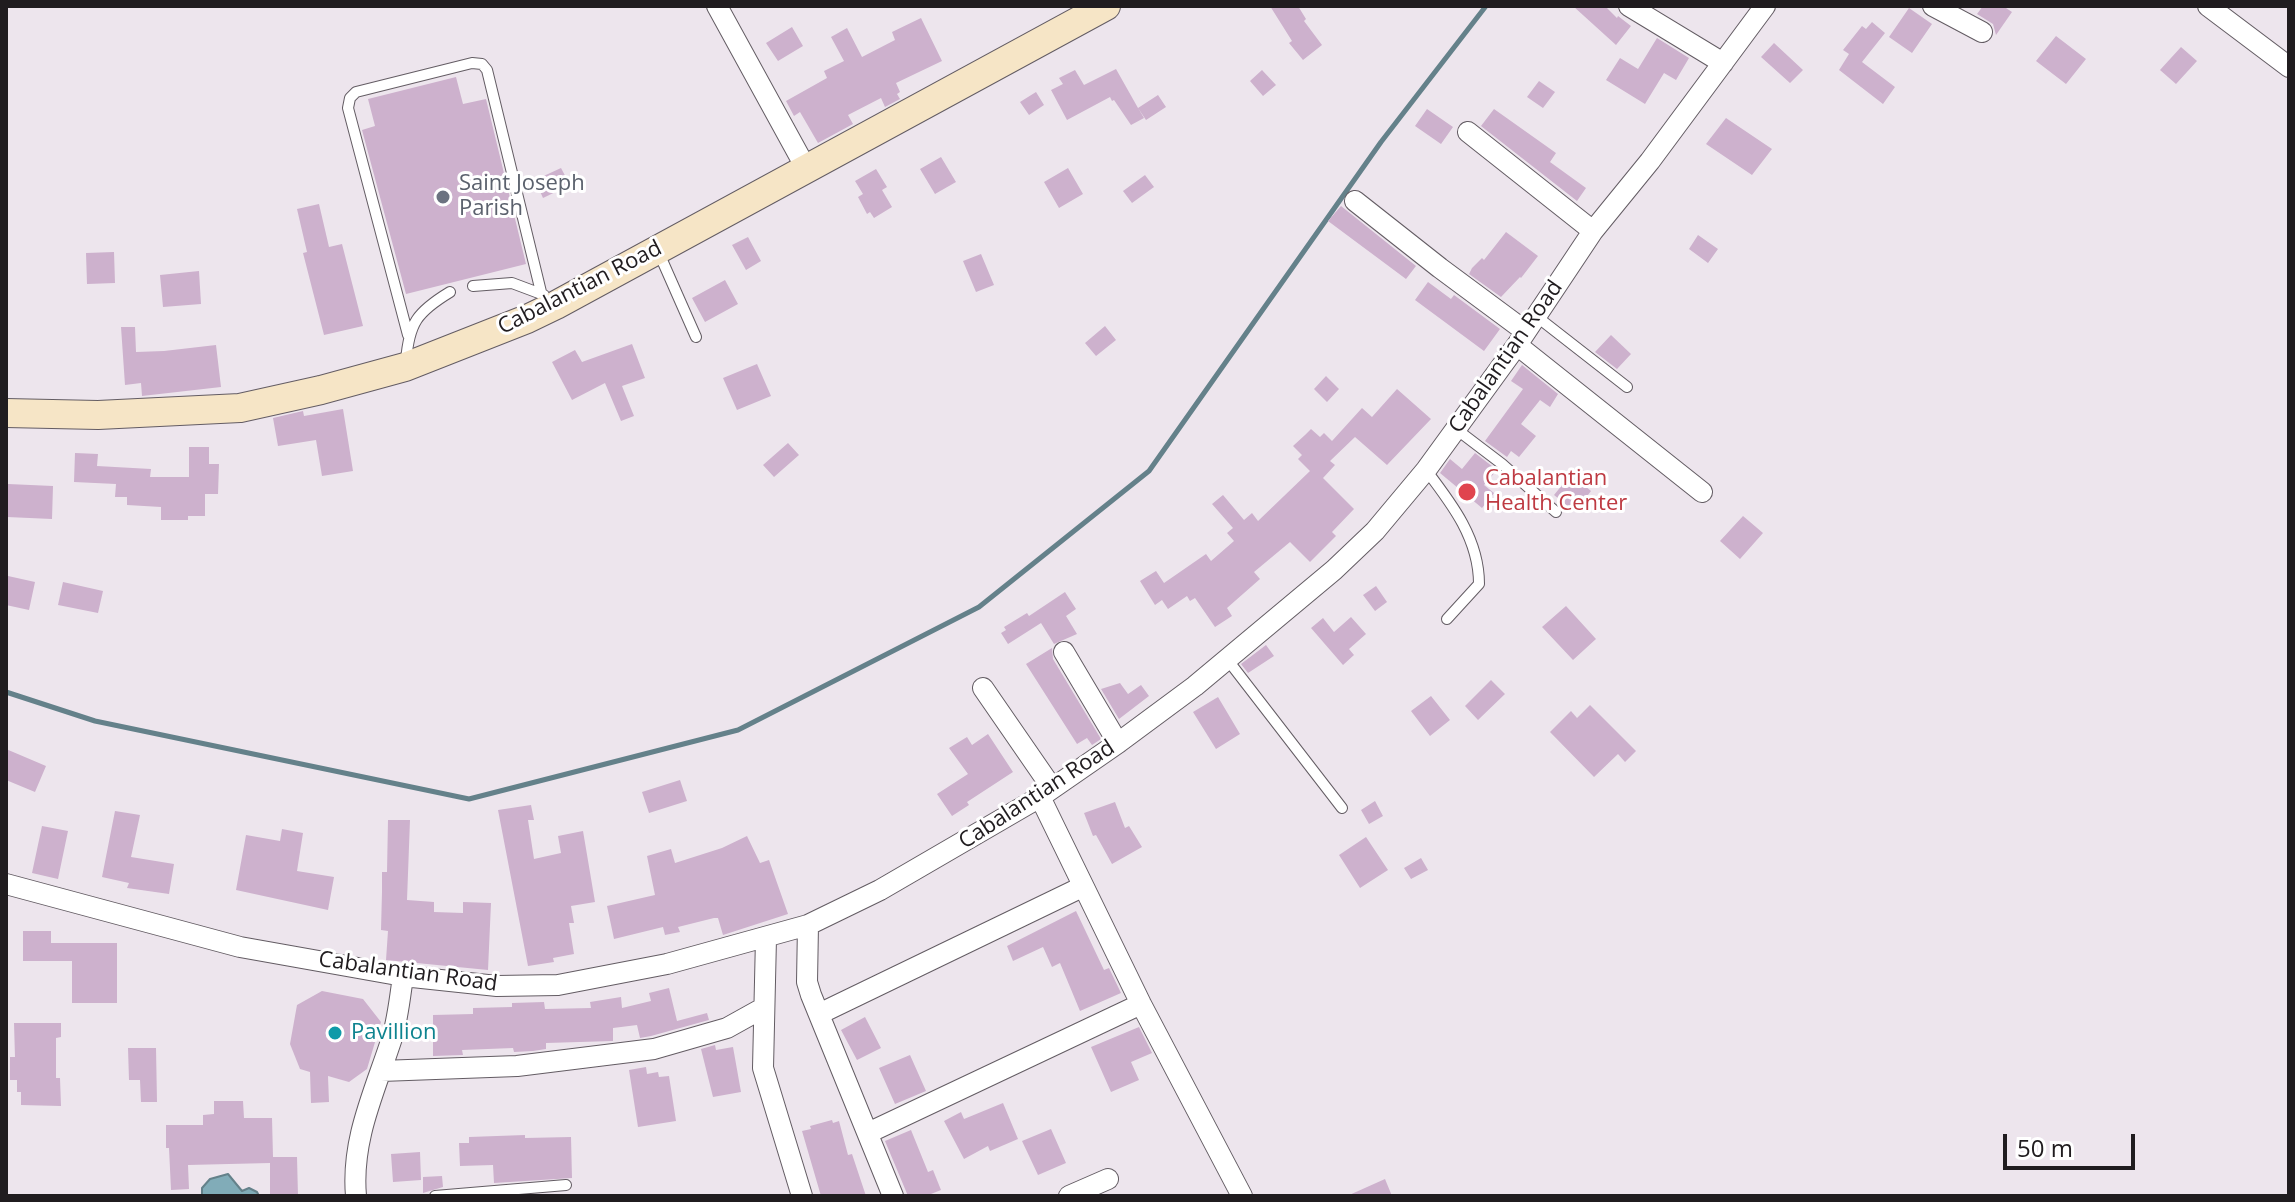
<!DOCTYPE html>
<style>
body{margin:0}
#map{position:relative;width:2295px;height:1202px;overflow:hidden;background:#ede5ed;font-family:"Open Sans",sans-serif}
canvas{display:block}
.frame{position:absolute;inset:0;border:8px solid #201c1f;pointer-events:none}
.scale{position:absolute;left:2003px;top:1134px;width:132px;height:36px;box-sizing:border-box;border:4px solid #201c1f;border-top:0;padding-left:10px;font-size:24px;line-height:28px;white-space:nowrap;color:#201c1f;-webkit-text-stroke:6px #fff;paint-order:stroke}
</style>
<div id="map">
<canvas width="2295" height="1202"></canvas>
<div class="frame"></div>
<div class="scale">50 m</div>
</div>
<script>
const ctx = document.querySelector('canvas').getContext('2d');
ctx.lineJoin = 'round';
function fill(path, color) { ctx.fillStyle = color; ctx.fill(path, 'evenodd'); }
function strokePath(path, color, width, dash) { ctx.strokeStyle = color; ctx.lineWidth = width; ctx.lineCap = dash ? 'butt' : 'round'; ctx.setLineDash(dash || []); ctx.stroke(path); }
function drawText(font, color, halo, rows, align = 'center') {
  ctx.font = font + ' "Open Sans",sans-serif'; ctx.lineWidth = 6; ctx.setLineDash([]); ctx.textBaseline = 'middle'; ctx.strokeStyle = halo; ctx.fillStyle = color; for (const [text, x, y, turn = 0] of rows) {
    ctx.save(); ctx.translate(x, y); ctx.rotate((+turn || 0) * Math.PI / 180); ctx.textAlign = isNaN(turn) ? turn : align; if (halo) ctx.strokeText(text, 0, 0); ctx.fillText(text, 0, 0); ctx.restore();
  }
}
const water = new Path2D(`
 M228 1174 242 1191 249 1188 257 1192 259 1196H202V1188L210 1179Z`);
const stream = new Path2D(`
 M6 692 95 721 469 799 738 730 979 607 1149 471 1381 142 1486 6`);
const building = new Path2D(`
 M1270 6H1298L1306 19 1304 21 1322 45 1303 60 1289 43 1292 41Z
 M1573 6H1605L1617 18 1618 16 1631 26 1616 45Z
 M1983 6H2003L2012 12 1996 35 1993 24 1977 14Z
 M1909 8 1932 24 1912 53 1889 37Z
 M921 18 942 61 896 83 900 92 897 94 900 99 885 107 881 98 848 115 853 124 818 143 800 112 794 116 786 101 827 78 824 71 844 61 831 37 847 28 862 57 895 40 892 32Z
 M1872 22 1885 33 1862 62 1895 87 1883 104 1839 70 1849 54 1843 50 1862 26 1866 29Z
 M792 27 803 46 778 61 766 43Z
 M2056 36 2086 59 2066 84 2036 61Z
 M1657 38 1689 58 1676 80 1664 73 1645 104 1606 80 1620 58 1638 69Z
 M1774 43 1803 70 1790 83 1761 57Z
 M2181 47 2197 61 2176 84 2160 70Z
 M1116 69 1138 108 1158 95 1166 107 1146 120 1138 108 1144 118 1131 125 1114 100 1112 101 1110 97 1067 120 1051 90 1063 84 1059 78 1075 70 1084 85Z
 M1262 70 1276 85 1263 96 1250 81Z
 M456 77 463 104 486 99 526 264 406 294 362 130 375 126 368 99Z
 M1539 81 1555 92 1543 108 1527 97Z
 M1036 92 1044 105 1029 115 1020 102Z
 M1427 109 1453 127 1441 144 1415 126Z
 M1494 109 1556 153 1550 162 1586 188 1577 201 1481 126Z
 M1726 118 1772 149 1752 175 1706 144Z
 M941 157 956 182 935 194 920 169Z
 M561 168 570 185 543 198 535 180Z
 M1068 168 1083 194 1059 208 1044 182Z
 M876 169 887 187 882 190 892 207 874 218 870 212 867 214 858 197 863 194 855 181Z
 M1145 175 1154 187 1132 203 1123 191Z
 M319 204 329 247 342 244 363 326 324 335 303 253 307 252 297 209Z
 M1341 206 1416 266 1406 279 1328 221Z
 M1506 232 1538 256 1521 278 1520 277 1501 297 1469 274 1472 268 1482 258 1484 260Z
 M1698 235 1718 249 1708 263 1689 249Z
 M748 237 761 261 746 270 732 245Z
 M114 252 115 283 87 284 86 253Z
 M981 254 994 285 976 292 963 261Z
 M199 271 201 304 163 307 160 275Z
 M725 280 738 304 705 322 692 298Z
 M1428 282 1451 299 1454 295 1500 329 1484 351 1415 300Z
 M1105 326 1116 340 1096 356 1085 343Z
 M121 327H135L136 352 164 351 216 345 221 387 142 396 141 383 125 385Z
 M1611 335 1631 354 1617 369 1595 352Z
 M632 344 645 378 622 386 634 416 621 421 605 383 572 400 552 362 575 350 582 362Z
 M757 364 771 396 737 410 723 378Z
 M1522 365 1558 394 1550 407 1540 400 1521 424 1536 436 1519 457 1511 451 1507 457 1485 441 1523 389 1511 381Z
 M1326 376 1339 389 1327 402 1314 389Z
 M1397 389 1431 419 1387 465 1355 437 1330 461 1335 465 1323 478 1354 509 1332 532 1336 536 1310 562 1290 542 1254 572 1260 579 1227 608 1232 616 1215 627 1195 598 1190 601 1187 596 1168 609 1162 600 1155 605 1140 581 1156 571 1164 583 1206 554 1211 561 1234 541 1227 533 1233 528 1212 504 1223 495 1244 520 1252 513 1258 521 1310 471 1298 459 1302 455 1293 446 1305 435 1311 429 1320 437 1324 433 1332 441 1362 408 1372 417Z
 M343 409 353 471 322 476 316 440 278 446 273 418 303 411 304 416Z
 M788 443 799 455 774 477 763 465Z
 M189 447H209V464H219L218 494H205V516H188V520H161V507L127 505V497H115L116 484 74 482 75 453 98 454 97 466 151 469 150 477H189Z
 M1475 453 1497 470 1484 485 1494 493 1482 508 1440 473 1450 459 1462 469Z
 M1571 474 1591 491 1575 512 1554 495Z
 M8 484 53 486 52 519 7 517Z
 M1743 516 1763 533 1740 559 1720 541Z
 M8 576 35 582 29 610 6 605Z
 M63 582 103 591 98 613 58 605Z
 M1376 586 1387 602 1375 611 1363 595Z
 M1065 592 1076 609 1066 616 1077 634 1054 644 1041 623 1008 644 1001 633 1006 630 1004 627 1027 613 1029 616Z
 M1566 606 1596 639 1573 660 1542 627Z
 M1351 617 1366 634 1349 649 1354 655 1343 665 1311 628 1323 618 1334 632Z
 M1266 645 1274 656 1248 673 1241 664Z
 M1052 648 1053 659 1101 739 1092 745 1087 738 1077 744 1026 664Z
 M1491 680 1505 694 1478 720 1465 706Z
 M1120 683 1128 694 1141 685 1149 696 1119 719 1101 689Z
 M1431 696 1450 720 1430 736 1411 711Z
 M1218 697 1240 734 1216 749 1193 712Z
 M1590 705 1636 751 1625 762 1618 754 1594 777 1550 732 1571 711 1577 718Z
 M988 734 1013 772 967 802 969 805 952 816 937 794 968 774 949 748 967 737 972 745Z
 M6 749 46 766 35 792 6 780Z
 M680 780 687 801 649 813 642 792Z
 M1375 801 1383 816 1369 824 1361 810Z
 M1115 802 1125 828 1129 826 1142 847 1112 864 1096 835 1093 836 1084 813Z
 M531 805 534 820H528L534 859 561 853 558 836 583 831 595 902 571 906 574 923H569L574 954 553 958 554 962 528 966 498 810Z
 M115 811 140 815 131 857 174 864 169 894 127 888 129 883 102 877Z
 M388 820H410L407 900 434 902V912L463 913V902L491 903 488 970 386 960 388 931 381 930 382 892V872H387Z
 M42 826 68 831 58 879 32 873Z
 M282 829 303 833 297 871 334 877 328 910 236 890 246 835 280 841Z
 M747 836 760 863 769 860 788 914 723 935 718 918H714L678 927 680 932 665 935 663 927 614 939 607 906 655 895 647 856 671 849 675 863 722 848Z
 M1366 837 1388 870 1360 888 1339 855Z
 M1421 858 1428 870 1411 879 1404 868Z
 M1076 911 1104 970 1109 968 1121 993 1080 1011 1060 963 1052 967 1043 947 1013 961 1007 946Z
 M23 931H51V943H117V1003H72V961H23Z
 M669 988 677 1021 707 1013 709 1020 651 1036 640 1038 637 1025 613 1028V1041L546 1043V1049L533 1051 514 1052 513 1048 462 1050 463 1055 433 1056V1015L473 1014V1008L512 1007V1003L544 1002 545 1009 591 1008 590 1002 621 997 622 1008 651 1001 649 993Z
 M322 991 363 999 381 1022 367 1069 349 1082 328 1076 329 1102 311 1103 310 1072 300 1069 290 1044 297 1005Z
 M865 1017 881 1048 857 1060 841 1030Z
 M14 1023H61V1037L56 1038V1078H60L61 1106 21 1105V1092H17V1080H10V1057H15Z
 M1139 1027 1152 1053 1131 1062 1139 1080 1111 1092 1091 1047Z
 M715 1045 716 1050 733 1047 741 1092 713 1097 701 1049Z
 M128 1048H156L157 1102H141L140 1080H129Z
 M910 1055 926 1091 895 1104 879 1068Z
 M646 1067 647 1074 658 1072 659 1077 669 1076 676 1121 638 1127 629 1070Z
 M214 1101H243L244 1118H272L273 1157H297L298 1196H270V1163L188 1165 189 1189 171 1190 169 1148H166V1125H203V1115L214 1114Z
 M1003 1103 1018 1139 990 1151 988 1146 964 1159 944 1121 961 1112 964 1119Z
 M832 1120 833 1123 839 1121 848 1155 852 1154 866 1196H821L802 1131 811 1129 810 1126Z
 M1051 1129 1066 1163 1038 1175 1022 1141Z
 M911 1130 928 1172 933 1170 941 1190 926 1196H908L885 1141Z
 M525 1135V1138L571 1137 572 1178 494 1183 493 1165 460 1166 459 1143H469V1137Z
 M420 1152 421 1180 393 1182 391 1154Z
 M442 1176 443 1187 423 1193V1177Z
 M1385 1179 1392 1196H1347Z`);
const lane = new Path2D(`
 M658 251 696 337
 M473 286 512 283 544 295
 M1536 316 1627 387
 M408 335 348 108 350 98 356 92 472 63 482 64 487 70 541 292
 M406 361C409 323 417 312 450 292
 M1456 429 1502 464 1556 512
 M1426 470C1452 504 1479 539 1479 584L1447 619
 M1227 659 1342 808
 M435 1196 566 1185`);
const street = new Path2D(`
 M717 6 807 170
 M1629 6 1723 63
 M1933 6 1982 32
 M2208 6 2289 67
 M1468 132 1593 231
 M1355 201 1440 268 1525 331
 M1517 345 1702 492
 M1064 652 1118 743
 M983 688 1052 788
 M1040 797 1141 1004 1242 1196
 M6 884 240 947 403 976 497 986 558 985 667 964 808 925 880 890 1040 797 1118 743 1195 686 1334 570 1375 531 1426 470 1517 345 1593 231 1650 161 1765 6
 M808 925 807 982 811 995 893 1196
 M766 938 763 1068 802 1196
 M819 1014 1082 887
 M381 1071 517 1066 654 1049 727 1028 763 1008
 M868 1133 1141 1004
 M356 1196C351 1139 375 1091 392 1038 398 1018 400 997 403 976
 M1069 1196 1108 1179`);
const secondary = new Path2D(`
 M6 413 98 415 240 408 321 390 405 367 527 319 556 305 1106 6`);
const markers = [
 [443,197,8,"#6b7280"],
 [1467,492,10,"#e0444e"],
 [335,1033,8,"#0f9aa8"]
];
const worshipNames = [
 ["Saint Joseph",459,184],
 ["Parish",459,209]
];
const streetNames = [
 ["Cabalantian Road",580,288,-27],
 ["Cabalantian Road",1506,357,-55],
 ["Cabalantian Road",1037,795,-33],
 ["Cabalantian Road",408,972,8]
];
const healthNames = [
 ["Cabalantian",1485,479],
 ["Health Center",1485,504]
];
const cultureNames = [
 ["Pavillion",351,1033]
];
fill(water, '#81acb8');
strokePath(water, '#64818a', 2);
strokePath(stream, '#64818a', 5);
fill(building, '#cdb1cd');
strokePath(lane, '#635c63', 12);
strokePath(street, '#635c63', 22);
strokePath(secondary, '#635c63', 30);
strokePath(lane, '#fff', 10);
strokePath(street, '#fff', 20);
strokePath(secondary, '#f6e5c6', 28);
for (const [x, y, r, color] of markers) { const dot = new Path2D(); dot.arc(x, y, r, 0, 2 * Math.PI); ctx.fillStyle = color; ctx.fill(dot); strokePath(dot, '#fff', 3); }
drawText('22px', '#5b616d', '#fff', worshipNames, 'left');
drawText('22px', '#201c1f', '#fff', streetNames);
drawText('22px', '#be3a42', '#fff', healthNames, 'left');
drawText('22px', '#0d838f', '#fff', cultureNames, 'left');
</script>
